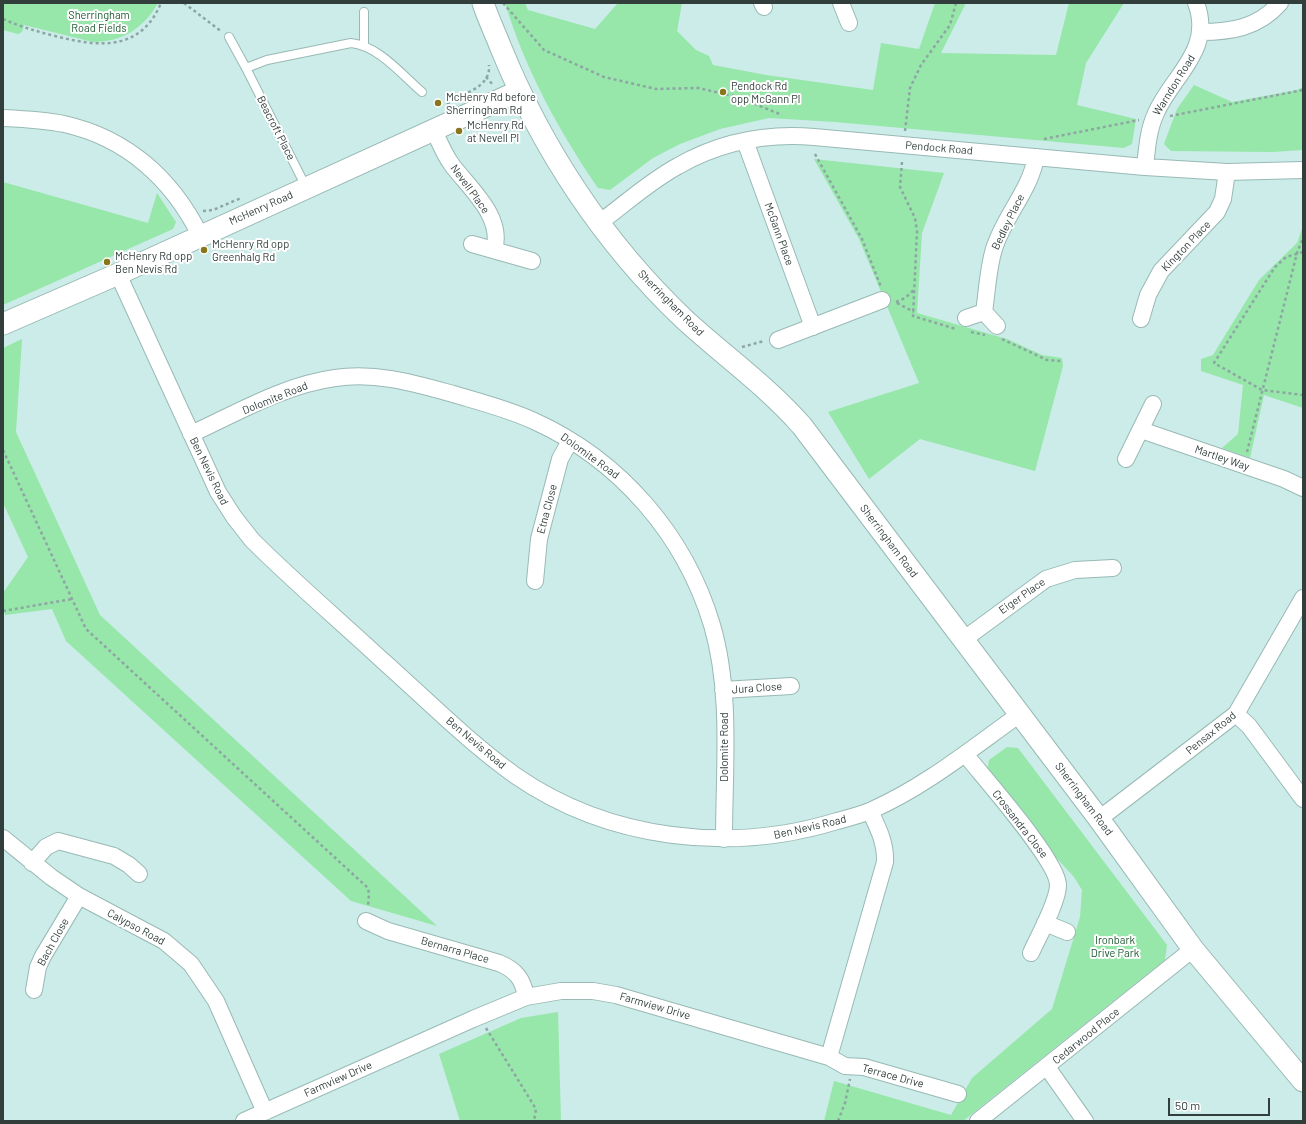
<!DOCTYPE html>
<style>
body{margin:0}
#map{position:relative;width:1306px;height:1124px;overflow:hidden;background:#cbece8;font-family:Barlow,sans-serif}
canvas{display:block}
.frame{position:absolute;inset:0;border:4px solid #313e3c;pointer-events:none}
.scale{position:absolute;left:1168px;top:1098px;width:102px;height:18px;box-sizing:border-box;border:2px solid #313e3c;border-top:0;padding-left:5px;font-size:12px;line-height:14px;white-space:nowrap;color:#313e3c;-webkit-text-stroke:3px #fff;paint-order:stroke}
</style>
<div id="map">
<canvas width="1306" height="1124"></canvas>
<div class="frame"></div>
<div class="scale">50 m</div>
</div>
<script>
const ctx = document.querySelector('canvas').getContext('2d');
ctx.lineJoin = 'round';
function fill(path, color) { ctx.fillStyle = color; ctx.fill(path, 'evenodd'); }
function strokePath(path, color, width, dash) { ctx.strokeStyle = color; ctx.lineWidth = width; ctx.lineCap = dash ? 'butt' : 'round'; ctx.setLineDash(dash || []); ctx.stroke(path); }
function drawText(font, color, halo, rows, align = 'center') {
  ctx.font = font + ' Barlow,sans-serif'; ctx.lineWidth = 4; ctx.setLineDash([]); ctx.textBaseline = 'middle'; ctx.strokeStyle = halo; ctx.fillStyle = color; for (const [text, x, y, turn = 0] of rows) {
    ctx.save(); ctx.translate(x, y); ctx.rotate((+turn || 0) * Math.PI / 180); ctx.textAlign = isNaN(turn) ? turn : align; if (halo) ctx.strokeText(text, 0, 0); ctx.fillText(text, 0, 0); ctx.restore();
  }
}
const green = new Path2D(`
 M3 3H158C144 28 122 42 93 42L24 25 22 32 18 34 3 30Z
 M505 3H525L528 10 595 29 618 3H682L677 31 696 50 709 56 713 65 766 75 873 90 881 43 919 49 935 3H966L941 53 1056 55 1069 3H1124L1086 63 1077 105 1136 119 1132 144 1124 148 835 122 769 118 720 129 680 144 653 158 610 190 598 188C559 131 525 69 505 3Z
 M1194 85 1232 102 1297 90 1303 87V150L1272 152 1171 151 1164 144 1177 109Z
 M814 159 944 173 922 233 917 313 1007 339 1042 355 1062 358 1063 366 1035 471 920 439 869 479 828 412 919 383 859 239Z
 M3 182 148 223 157 193 176 222 173 229 3 305Z
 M1303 226V408L1264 395 1250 458 1222 448 1238 434 1243 385 1201 371V359L1213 355 1259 280 1297 243Z
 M22 339 16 432 100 615 437 926 351 901 66 641 52 609 5 615 3 608V593L28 557 3 503V348Z
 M1007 747 1018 748 1167 945 1165 960 963 1121H824L834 1081 951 1115 972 1078 1052 1009 1080 917 1082 890 1074 877 1051 852 987 772 989 760Z
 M558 1012 561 1121H460L439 1054 521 1018Z`);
const path = new Path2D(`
 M184 3 222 32
 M503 3 544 50 604 77 656 89 698 88 738 97 782 115
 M3 19C21 27 39 32 59 37 100 47 141 51 161 3
 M486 77 493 85
 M447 104C461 93 491 89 489 65
 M1170 116 1303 90
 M905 131 910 88 921 65 950 25 956 3
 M1044 139 1139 120
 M815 154 862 239 881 287
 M902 162 900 187 915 218 917 231 913 316 956 329
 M203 211 213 210 241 198
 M1303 252 1286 257 1275 267 1214 363 1262 390 1303 395
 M896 302 905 298 915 289
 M897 303 914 312
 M971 332 985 335
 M1002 339 1047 360 1061 361
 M742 347 764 341
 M3 450 86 629 368 888 369 894 368 907
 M1247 452 1297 253 1303 238
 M3 611 72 599
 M486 1028 536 1109 534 1121
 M838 1121 845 1103 850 1079`);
const service = new Path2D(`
 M364 12V45
 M229 37 246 68 306 187
 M246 68 267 60 351 43C379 46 401 74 422 92`);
const minor = new Path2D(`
 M762 3 764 7
 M841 3 849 23
 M1200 32C1231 32 1258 28 1280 3
 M3 118C23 119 44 120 64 124 127 138 172 179 200 235
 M434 130C439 142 444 154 452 165 470 189 504 217 494 250
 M745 141 813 327
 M1145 167C1147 149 1148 130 1156 113 1172 76 1214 50 1196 3
 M599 223C625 204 650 181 678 166 720 142 766 133 814 137L1145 167 1227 172 1303 170
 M472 244 532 261
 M118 274 218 492 234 517 252 540C294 582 339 620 382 660 426 699 468 742 516 776 609 840 730 854 837 821 848 818 861 815 872 810 926 786 972 748 1020 714
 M966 318 984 312
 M1141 319 1148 295 1161 271 1217 212 1223 199 1227 172
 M997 326 984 312C987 292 988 268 994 249 1004 216 1030 191 1036 157
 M778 340 882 300
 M1141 430 1284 479 1303 488
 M191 434C237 413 284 385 335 378 376 372 413 383 453 394 480 402 508 409 534 421 620 460 685 535 712 625 732 693 724 769 724 839
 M1126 459 1153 404
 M535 581 539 539 560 459 570 441
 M963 640 1046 579 1075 570 1113 568
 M723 690 791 686
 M1236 714 1249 726 1303 799
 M965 754C984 778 1058 861 1058 885 1058 902 1038 937 1031 953
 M1099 819 1236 714 1303 598
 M3 838 51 877 79 896 164 941 191 964 216 1001 265 1112
 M32 863 46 847 58 841 114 856 129 865 139 874
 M366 921 388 931 499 963C516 970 523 979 526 997
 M1045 923 1067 932
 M34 990 38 967 43 956 79 896
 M829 1057 885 862C886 843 878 828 870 811
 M1047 1067 1085 1121
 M244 1121 473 1019 526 997 561 991H593L616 995 829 1057 845 1066 864 1067 958 1094
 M978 1121 1193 949`);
const tertiary = new Path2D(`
 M483 3C488 18 495 33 501 48 542 149 604 243 684 319 723 355 767 386 802 426L1099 819 1193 949 1303 1081
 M3 324 118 274 519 91`);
const markers = [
 [723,92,4,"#8a761a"],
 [438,103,4,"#8a761a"],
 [459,131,4,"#8a761a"],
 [204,250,4,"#8a761a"],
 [107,262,4,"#8a761a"]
];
const parkNames = [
 ["Sherringham",99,15],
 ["Road Fields",99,28],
 ["Ironbark",1115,940],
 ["Drive Park",1115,953]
];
const streetNames = [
 ["Warndon Road",1174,85,-58],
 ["Beacroft Place",276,128,63],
 ["Pendock Road",939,148,5],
 ["Nevell Place",470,189,54],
 ["McHenry Road",261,208,-24],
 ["Bedley Place",1008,222,-64],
 ["McGann Place",779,234,70],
 ["Kington Place",1186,246,-46],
 ["Sherringham Road",671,303,45],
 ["Dolomite Road",275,398,-22],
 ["Dolomite Road",590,456,36],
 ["Martley Way",1222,458,19],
 ["Ben Nevis Road",209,471,64],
 ["Etna Close",547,509,-75],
 ["Sherringham Road",889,541,53],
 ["Eiger Place",1022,596,-35],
 ["Jura Close",757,688,-4],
 ["Pensax Road",1211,733,-39],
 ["Ben Nevis Road",476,743,40],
 ["Dolomite Road",724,747,-90],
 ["Sherringham Road",1084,799,53],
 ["Crossandra Close",1020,824,52],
 ["Ben Nevis Road",810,827,-13],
 ["Calypso Road",136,927,28],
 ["Bach Close",53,942,-61],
 ["Bernarra Place",455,950,16],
 ["Farmview Drive",655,1006,16],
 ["Cedarwood Place",1086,1036,-39],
 ["Terrace Drive",893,1076,15],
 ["Farmview Drive",338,1079,-24]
];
const poiNames = [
 ["Pendock Rd",731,86],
 ["opp McGann Pl",731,99],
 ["McHenry Rd before",446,97],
 ["Sherringham Rd",446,110],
 ["McHenry Rd",467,125],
 ["at Nevell Pl",467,138],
 ["McHenry Rd opp",212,244],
 ["Greenhalg Rd",212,257],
 ["McHenry Rd opp",115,256],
 ["Ben Nevis Rd",115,269]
];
fill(green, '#96e7a9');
strokePath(service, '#99b9b5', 10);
strokePath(minor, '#99b9b5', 18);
strokePath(tertiary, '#99b9b5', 23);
strokePath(path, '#8da6a3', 2.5, [3, 3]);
strokePath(service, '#fff', 8);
strokePath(minor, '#fff', 16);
strokePath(tertiary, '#fff', 21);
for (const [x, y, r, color] of markers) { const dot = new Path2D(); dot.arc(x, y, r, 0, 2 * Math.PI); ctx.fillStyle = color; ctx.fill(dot); strokePath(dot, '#fff', 1.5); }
drawText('11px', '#1c582f', '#fff', parkNames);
drawText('11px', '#313e3c', '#fff', streetNames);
drawText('11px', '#313e3c', '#fff', poiNames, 'left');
</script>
